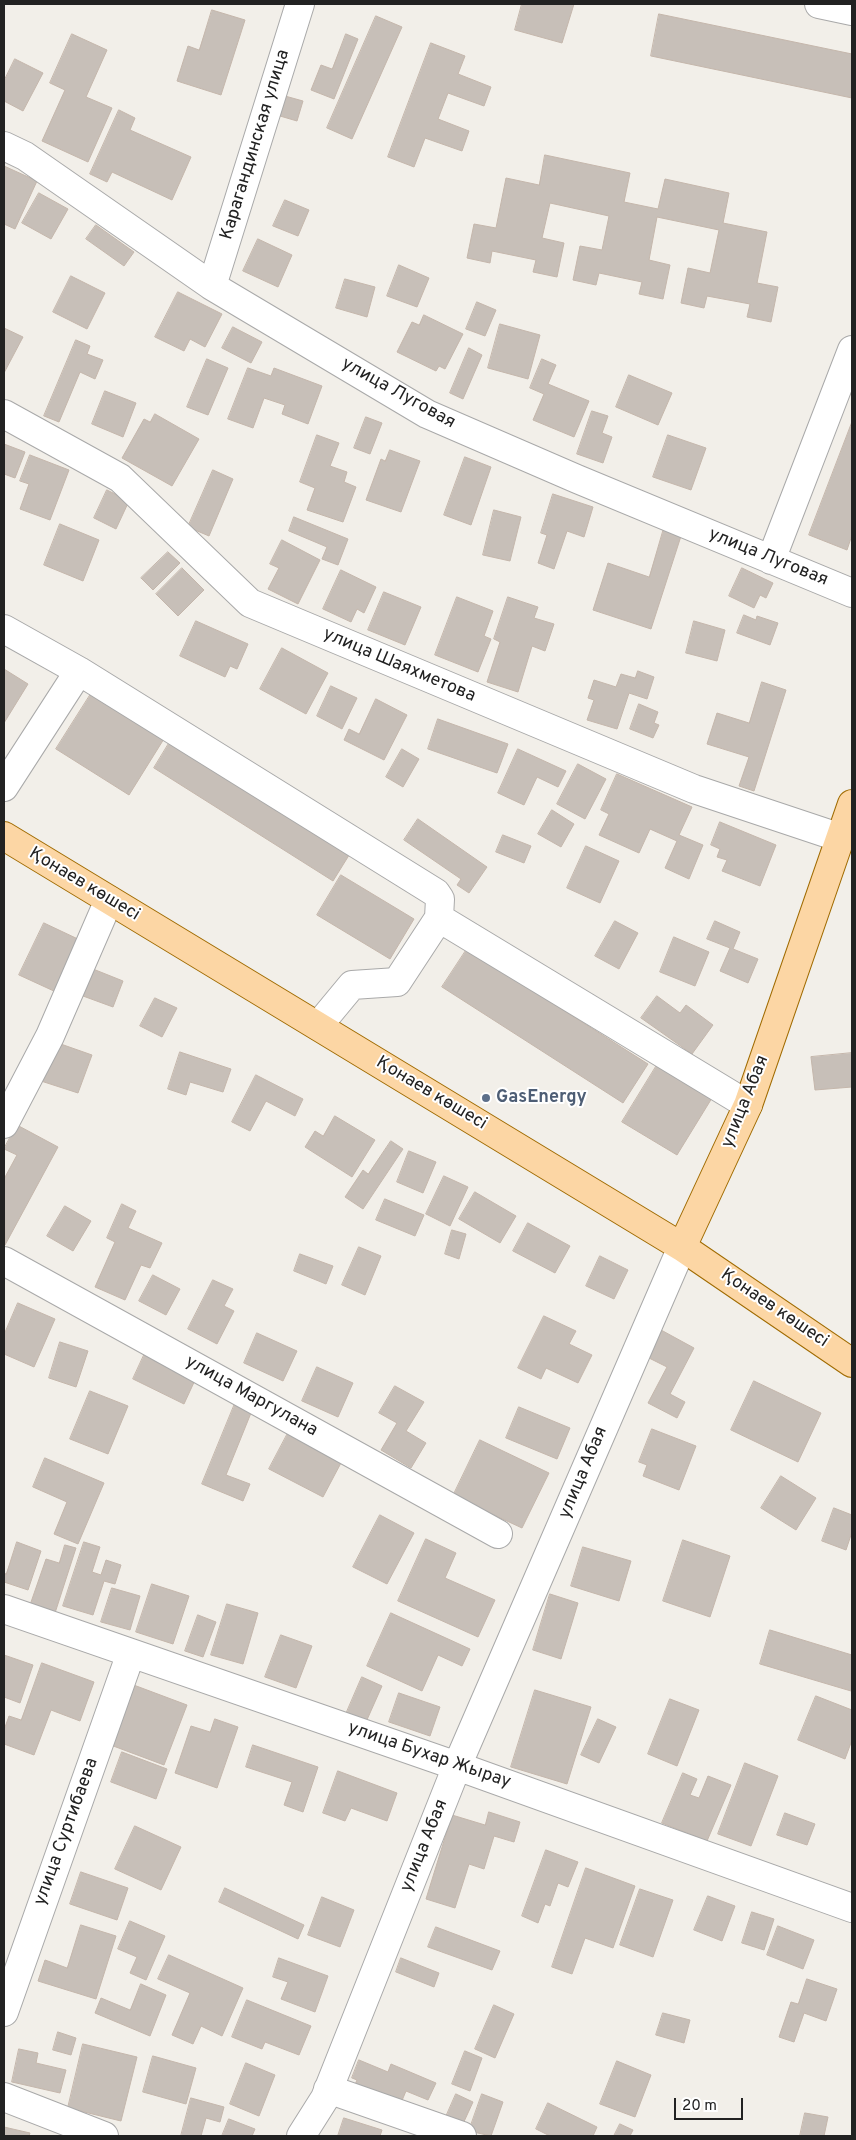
<!DOCTYPE html>
<meta charset="utf-8">
<style>
body{margin:0}
#map{position:relative;width:856px;height:2140px;overflow:hidden;background:#f2efe9;font-family:Overpass,sans-serif}
canvas{display:block}
.frame{position:absolute;inset:0;border:5px solid #222;pointer-events:none}
.scale{position:absolute;left:674px;top:2098px;width:69px;height:22px;box-sizing:border-box;border:2px solid #222;border-top:0;padding-left:6px;font-size:15px;line-height:18px;white-space:nowrap;color:#222;-webkit-text-stroke:4px #fff;paint-order:stroke}
</style>
<div id="map">
<canvas width="856" height="2140"></canvas>
<div class="frame"></div>
<div class="scale">20 m</div>
</div>
<script>
const ctx = document.querySelector('canvas').getContext('2d');
ctx.lineJoin = 'round';
function fill(path, color) { ctx.fillStyle = color; ctx.fill(path, 'evenodd'); }
function strokePath(path, color, width, dash) { ctx.strokeStyle = color; ctx.lineWidth = width; ctx.lineCap = dash ? 'butt' : 'round'; ctx.setLineDash(dash || []); ctx.stroke(path); }
function drawText(font, color, halo, rows, align = 'center') {
  ctx.font = font + ' Overpass,sans-serif'; ctx.lineWidth = 4; ctx.setLineDash([]); ctx.textBaseline = 'middle'; ctx.strokeStyle = halo; ctx.fillStyle = color; for (const [text, x, y, turn = 0] of rows) {
    ctx.save(); ctx.translate(x, y); ctx.rotate((+turn || 0) * Math.PI / 180); ctx.textAlign = isNaN(turn) ? turn : align; if (halo) ctx.strokeText(text, 0, 0); ctx.fillText(text, 0, 0); ctx.restore();
  }
}
const building = new Path2D(`
 M522 4H574L562 43 515 30Z
 M212 10 245 20 221 95 177 81 188 46 199 50Z
 M659 14 852 54V98L651 56Z
 M376 16 402 27 352 139 327 128Z
 M72 34 107 50 86 97 112 108 88 162 42 141 65 90 50 83Z
 M346 34 358 39 334 99 311 90 321 65 332 69Z
 M431 43 465 56 458 74 491 87 484 106 448 93 438 119 469 131 462 151 425 138 414 167 388 157Z
 M15 59 43 73 23 111 4 101V81Z
 M285 96 303 101 297 121 280 116Z
 M119 110 135 118 130 130 191 157 172 200 112 172 107 182 90 174Z
 M545 155 630 173 624 202 658 209 665 179 729 193 723 223 767 232 757 283 778 287 771 322 747 317 750 304 707 296 704 308 681 303 688 268 710 273 719 230 657 217 649 260 670 265 663 299 639 294 642 282 599 273 596 285 573 280 580 246 602 250 609 216 550 203 542 238 564 243 557 277 533 272 536 260 492 251 490 263 467 258 474 224 496 228 506 178 539 185Z
 M4 166 37 181 15 229 4 224Z
 M39 193 68 209 51 239 22 223Z
 M285 200 309 210 298 236 273 226Z
 M96 225 134 252 124 266 86 239Z
 M258 239 292 255 278 287 243 271Z
 M399 265 429 278 417 307 387 296Z
 M71 276 105 293 87 329 53 312Z
 M345 279 375 287 367 317 336 308Z
 M178 292 222 314 205 347 190 339 184 351 155 337Z
 M477 302 496 310 485 336 466 329Z
 M424 315 463 334 445 369 439 366 436 371 397 352 412 322 419 325Z
 M500 324 540 335 528 379 488 368Z
 M233 327 262 342 251 363 222 348Z
 M4 328 23 337 4 373Z
 M76 340 90 346 87 354 103 360 95 379 80 372 59 422 44 416Z
 M469 348 482 355 463 399 450 393Z
 M207 359 228 368 208 415 187 407Z
 M542 359 556 365 548 384 589 401 574 437 533 420 544 394 530 388Z
 M248 368 271 376 274 368 322 386 308 424 282 414 285 405 264 398 253 428 228 419Z
 M629 375 672 393 658 425 616 407Z
 M105 391 136 403 123 437 92 424Z
 M592 411 608 416 602 433 612 437 603 463 577 454Z
 M155 414 199 439 172 486 122 458 144 419 150 422Z
 M366 417 382 423 370 454 354 448Z
 M852 422V535L847 550 809 535Z
 M317 435 339 443 330 466 347 472 344 482 356 487 343 522 307 510 315 488 300 482Z
 M668 435 706 448 691 490 653 477Z
 M4 444 25 452 15 478 4 474Z
 M390 450 420 461 401 512 366 500 381 459 385 461Z
 M30 455 69 470 50 520 20 509 29 484 20 481Z
 M465 457 491 467 471 525 444 515Z
 M213 470 233 479 209 536 188 527Z
 M107 490 129 501 116 529 94 518Z
 M553 494 593 507 584 537 567 531 554 569 538 563 547 535 541 533Z
 M494 510 521 517 510 561 483 555Z
 M294 517 348 539 338 565 322 559 327 547 289 531Z
 M60 524 99 540 83 581 44 565Z
 M664 528 682 533 651 629 593 610 608 563 649 577Z
 M282 540 320 560 298 604 268 589 279 568 270 564Z
 M168 552 180 563 153 590 141 578Z
 M182 568 204 590 178 616 156 594Z
 M742 568 773 583 766 598 760 595 754 608 729 596Z
 M341 570 376 587 364 613 357 609 351 622 323 609Z
 M384 592 421 607 405 645 368 630Z
 M457 597 493 611 484 636 491 639 478 672 435 655Z
 M508 597 538 607 534 618 554 624 545 651 532 646 518 692 487 682 500 642 494 639Z
 M744 615 756 620 757 616 778 623 770 645 737 633Z
 M196 621 248 644 237 669 230 666 225 677 180 656Z
 M694 621 725 630 717 661 686 653Z
 M282 648 328 673 306 714 260 689Z
 M4 669 28 684 4 723Z
 M638 671 654 677 647 699 629 693 617 729 587 720 594 700 588 698 594 680 616 687 621 674 635 678Z
 M762 682 786 690 754 791 739 786 749 757 707 744 717 713 749 723Z
 M331 686 357 698 342 729 317 716Z
 M94 689 167 734 129 795 56 749Z
 M376 699 407 715 384 760 344 740 349 729 359 734Z
 M639 704 658 712 654 723 659 725 653 738 630 729Z
 M438 719 508 744 497 773 428 749Z
 M171 740 351 852 333 881 154 768Z
 M402 749 419 759 403 787 386 777Z
 M518 749 566 771 558 787 537 777 524 805 498 793Z
 M578 764 606 779 585 819 557 804Z
 M617 774 692 807 679 835 703 845 689 879 665 868 677 841 650 829 639 853 599 835 609 814 601 810Z
 M552 810 574 824 561 847 538 834Z
 M418 819 487 867 469 893 457 885 461 879 404 840Z
 M720 822 776 845 760 886 722 871 727 860 717 857 720 849 711 845Z
 M503 835 531 846 524 863 496 852Z
 M586 846 619 861 600 903 567 888Z
 M341 875 414 919 390 959 317 915Z
 M615 921 638 933 619 969 595 956Z
 M715 921 740 932 733 949 758 959 748 983 720 971 730 948 707 939Z
 M44 923 80 940 56 992 19 975Z
 M674 937 709 952 695 986 660 972Z
 M467 949 648 1064 623 1103 442 987Z
 M93 969 123 981 113 1007 83 996Z
 M657 996 680 1013 686 1005 713 1025 692 1054 641 1018Z
 M155 998 177 1008 162 1037 140 1026Z
 M55 1042 92 1055 78 1093 41 1081Z
 M180 1052 231 1069 223 1092 190 1082 186 1095 168 1089Z
 M852 1053V1087L815 1090 811 1057Z
 M657 1065 712 1098 677 1155 622 1122Z
 M256 1075 303 1099 295 1116 266 1101 250 1131 232 1122Z
 M335 1116 375 1140 352 1177 305 1147 315 1131 323 1136Z
 M17 1125 58 1147 5 1245 4 1179 17 1155 4 1149Z
 M391 1141 403 1149 363 1209 345 1197 363 1170 368 1174Z
 M409 1151 436 1162 423 1193 397 1182Z
 M444 1176 468 1187 450 1226 426 1214Z
 M475 1192 516 1216 500 1243 459 1219Z
 M385 1199 424 1215 415 1236 376 1220Z
 M122 1204 136 1211 128 1228 162 1243 150 1268 141 1265 125 1300 95 1287 115 1242 107 1238Z
 M65 1206 91 1221 73 1251 47 1236Z
 M528 1223 570 1246 555 1273 513 1251Z
 M452 1230 466 1234 459 1259 445 1254Z
 M359 1247 381 1256 365 1295 342 1285Z
 M300 1254 333 1266 326 1284 294 1271Z
 M600 1256 628 1270 614 1299 586 1286Z
 M153 1275 180 1289 166 1315 139 1301Z
 M213 1280 233 1289 224 1306 234 1311 217 1344 188 1329Z
 M18 1303 55 1319 34 1367 4 1354V1335Z
 M544 1316 576 1331 569 1344 592 1355 578 1383 546 1368 541 1379 518 1368Z
 M661 1330 694 1348 670 1394 685 1402 677 1418 648 1403 667 1367 647 1357Z
 M257 1333 297 1351 283 1381 244 1363Z
 M60 1342 88 1351 76 1387 49 1378Z
 M145 1353 196 1378 184 1404 133 1379Z
 M317 1367 353 1383 338 1417 302 1401Z
 M754 1381 821 1413 798 1462 731 1430Z
 M395 1386 424 1402 406 1431 426 1443 411 1468 381 1450 397 1423 379 1413Z
 M90 1391 128 1406 108 1454 70 1439Z
 M236 1401 253 1408 226 1475 250 1484 243 1501 202 1484Z
 M519 1407 570 1428 557 1459 506 1438Z
 M652 1429 696 1446 679 1490 643 1476 647 1465 639 1462Z
 M288 1433 342 1461 323 1497 269 1469Z
 M480 1440 549 1473 522 1528 453 1496Z
 M45 1458 104 1483 78 1544 54 1534 67 1502 33 1487Z
 M781 1476 816 1498 796 1530 761 1508Z
 M834 1508 852 1515V1532L846 1550 822 1541Z
 M380 1515 414 1533 387 1584 353 1567Z
 M426 1539 456 1553 445 1578 495 1600 478 1637 398 1601Z
 M683 1540 730 1556 710 1617 663 1601Z
 M17 1542 41 1551 28 1590 4 1582V1573L6 1574Z
 M84 1542 100 1547 92 1572 101 1575 106 1560 121 1565 115 1584 104 1581 93 1615 63 1606Z
 M65 1545 76 1548 55 1613 30 1605 46 1559 59 1563Z
 M583 1547 631 1561 619 1601 571 1586Z
 M152 1584 189 1596 173 1644 136 1632Z
 M112 1588 140 1596 130 1630 101 1622Z
 M550 1594 578 1603 561 1659 533 1650Z
 M227 1604 258 1613 243 1664 211 1655Z
 M391 1613 470 1649 462 1666 438 1655 422 1691 367 1666Z
 M198 1615 216 1622 203 1657 185 1651Z
 M770 1630 852 1655 851 1691 760 1664Z
 M281 1635 312 1646 296 1688 265 1677Z
 M4 1655 33 1665 20 1703 4 1697Z
 M42 1663 94 1682 80 1721 51 1710 34 1755 4 1744V1730L9 1716 21 1720Z
 M362 1677 382 1686 366 1722 346 1714Z
 M131 1684 187 1705 164 1765 108 1744Z
 M535 1690 591 1707 567 1784 511 1767Z
 M399 1693 440 1707 430 1736 389 1722Z
 M816 1696 852 1710V1740L845 1759 798 1740Z
 M670 1699 699 1710 677 1766 648 1754Z
 M215 1719 238 1727 217 1788 175 1773 191 1726 210 1732Z
 M598 1719 616 1727 599 1763 581 1755Z
 M253 1745 318 1767 303 1812 284 1805 292 1782 246 1767Z
 M122 1752 167 1769 156 1799 111 1782Z
 M745 1763 778 1776 751 1846 718 1834Z
 M338 1771 397 1793 387 1821 351 1808 345 1821 323 1813Z
 M683 1773 697 1779 690 1795 699 1798 708 1776 731 1785 707 1841 662 1823Z
 M489 1812 520 1822 514 1842 494 1836 484 1869 469 1864 455 1908 426 1899 452 1815 485 1825Z
 M785 1813 815 1824 807 1845 777 1835Z
 M135 1826 181 1847 161 1890 115 1869Z
 M546 1850 578 1862 568 1887 558 1883 550 1906 545 1904 538 1923 522 1916Z
 M586 1868 635 1886 613 1948 585 1938 572 1974 552 1967Z
 M81 1872 128 1888 117 1920 70 1904Z
 M225 1888 304 1925 298 1939 219 1902Z
 M640 1889 673 1900 653 1957 620 1945Z
 M708 1896 735 1906 722 1941 694 1930Z
 M322 1897 354 1910 340 1947 308 1935Z
 M752 1912 774 1919 764 1950 742 1943Z
 M130 1921 165 1936 146 1980 130 1973 137 1957 118 1949Z
 M81 1925 116 1936 96 1999 38 1981 45 1960 67 1968Z
 M778 1926 814 1940 803 1969 767 1955Z
 M436 1927 500 1951 492 1970 428 1947Z
 M169 1955 243 1988 222 2036 201 2026 193 2044 172 2035 190 1993 158 1979Z
 M279 1958 328 1976 315 2012 281 1999 288 1982 273 1977Z
 M401 1958 439 1973 434 1987 396 1972Z
 M807 1979 837 1989 826 2021 804 2013 794 2042 779 2037 791 2002 798 2004Z
 M141 1984 166 1995 150 2036 95 2013 101 1998 130 2010Z
 M247 2000 311 2026 299 2055 265 2042 262 2049 232 2037Z
 M494 2005 514 2014 495 2058 475 2049Z
 M663 2013 690 2020 684 2043 656 2035Z
 M58 2032 76 2038 71 2055 53 2050Z
 M83 2044 137 2057 121 2121 68 2108Z
 M19 2049 38 2053 36 2063 66 2070 60 2093 12 2082Z
 M465 2051 482 2058 470 2091 452 2084Z
 M153 2056 196 2068 186 2104 143 2092Z
 M359 2060 388 2072 391 2064 436 2083 428 2100 406 2091 398 2110 352 2091 357 2080 352 2078Z
 M617 2061 651 2075 635 2117 600 2104Z
 M246 2063 275 2075 259 2116 230 2104Z
 M456 2094 473 2102 462 2126 445 2119Z
 M482 2094 503 2102 491 2136 469 2131Z
 M191 2098 224 2107 220 2122 206 2118 201 2136H181Z
 M548 2103 597 2127 593 2136H550L536 2129Z
 M805 2113 828 2117 824 2136H800Z
 M344 2118 382 2130 380 2136H338Z
 M229 2119 255 2129 252 2136H222Z
 M620 2124 633 2130 630 2136H614Z
 M4 2127 30 2133 29 2136H4Z`);
const minor = new Path2D(`
 M819 4 852 11
 M4 146 25 156 212 286 427 414 577 479 852 593
 M212 286 300 4
 M4 414 120 478 250 603 694 789 841 838
 M771 560 852 350
 M4 629 79 671 436 893 440 899 439 918 397 982 352 985 318 1026
 M4 787 79 671
 M439 918 748 1105
 M4 1124 50 1036 109 900
 M4 1261 498 1534
 M4 1609 457 1766 852 1908
 M4 2012 131 1653
 M328 2089 462 2136
 M4 2097 104 2136
 M301 2136 325 2098 457 1766 682 1247`);
const major = new Path2D(`
 M4 836 682 1247 852 1363
 M682 1247 748 1105 852 804`);
const markers = [
 [486,1098,5,"#5c6f8a"]
];
const streetNames = [
 ["Карагандинская улица",256,145,-73],
 ["улица Луговая",398,394,29],
 ["улица Луговая",768,558,22],
 ["улица Шаяхметова",399,666,23],
 ["Қонаев көшесі",84,885,31],
 ["Қонаев көшесі",431,1094,31],
 ["улица Абая",746,1102,-68],
 ["Қонаев көшесі",774,1309,34],
 ["улица Маргулана",251,1397,29],
 ["улица Абая",584,1473,-67],
 ["улица Бухар Жырау",429,1756,19],
 ["улица Суртибаева",67,1832,-70],
 ["улица Абая",425,1846,-68]
];
const serviceNames = [
 ["GasEnergy",496,1098]
];
fill(building, '#c7bfb8');
strokePath(building, '#c4b6ab', 1);
strokePath(minor, '#a9a9a9', 30);
strokePath(major, '#a06b00', 30);
strokePath(minor, '#fff', 28);
strokePath(major, '#fcd6a4', 28);
for (const [x, y, r, color] of markers) { const dot = new Path2D(); dot.arc(x, y, r, 0, 2 * Math.PI); ctx.fillStyle = color; ctx.fill(dot); strokePath(dot, '#fff', 2); }
drawText('18px', '#222', '#fff', streetNames);
drawText('bold 18px', '#4e5e75', '#fff', serviceNames, 'left');
</script>
